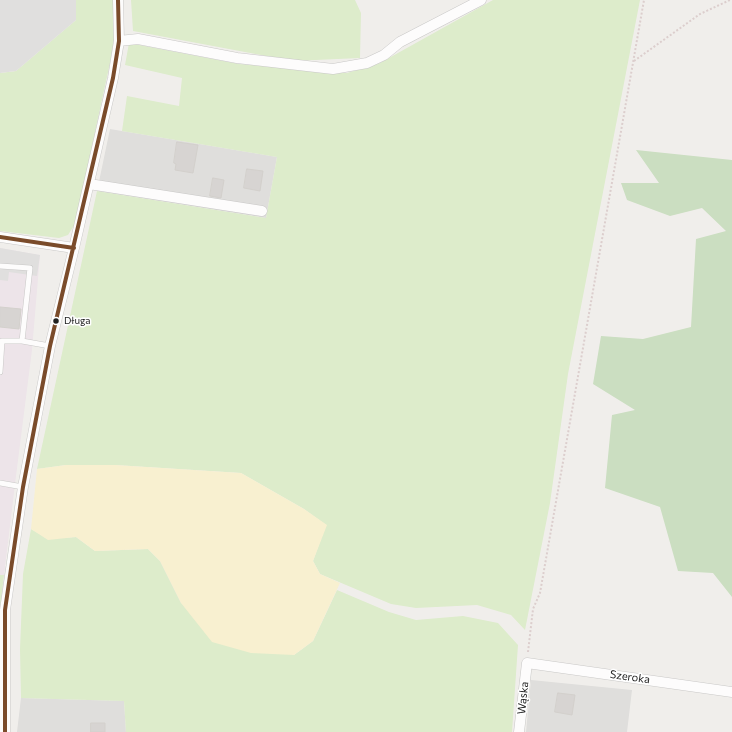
<!DOCTYPE html>
<meta charset="utf-8">
<style>
body{margin:0}
canvas{display:block;background:#f0eeeb}
</style>
<canvas width="732" height="732"></canvas>
<script>
const ctx = document.querySelector('canvas').getContext('2d');
ctx.lineJoin = 'round';
function fill(path, color) { ctx.fillStyle = color; ctx.fill(path, 'evenodd'); }
function strokePath(path, color, width, dash) { ctx.strokeStyle = color; ctx.lineWidth = width; ctx.lineCap = dash ? 'butt' : 'round'; ctx.setLineDash(dash || []); ctx.stroke(path); }
function drawText(font, color, halo, rows, align = 'center') {
  ctx.font = font + ' Commissioner,sans-serif'; ctx.lineWidth = 3; ctx.setLineDash([]); ctx.textBaseline = 'middle'; ctx.strokeStyle = halo; ctx.fillStyle = color; for (const [text, x, y, turn = 0] of rows) {
    ctx.save(); ctx.translate(x, y); ctx.rotate((+turn || 0) * Math.PI / 180); ctx.textAlign = isNaN(turn) ? turn : align; if (halo) ctx.strokeText(text, 0, 0); ctx.fillText(text, 0, 0); ctx.restore();
  }
}
const residential = new Path2D(`
 M110 129 277 157 266 218 97 191Z
 M531 680 632 690 627 732H526Z
 M21 698 124 701 126 732H17Z`);
const industrial = new Path2D(`
 M0 248 40 255 32 350 16 476 4 575H0Z`);
const grass = new Path2D(`
 M76 0H113L115 33 110 63 75 224 68 235 59 238 0 231V73L16 71 76 20Z
 M131 0H355L361 13 360 58 293 61 133 31Z
 M493 0H640L568 374 550 503 525 630 511 615 477 605 416 608 391 604 320 574 313 561 326 525 304 509 241 473 115 465H66L37 469 97 191 266 218 277 157 122 131 127 96 179 106 182 78 125 65 129 43 239 64 347 73 380 63Z
 M31 529 48 539 76 537 95 551 148 549 160 561 181 603 294 655 313 641 337 590 389 612 416 620 463 616 498 623 518 645 512 732H126L124 701 21 698 20 649 23 574Z
 M0 575H4L0 610Z`);
const forest = new Path2D(`
 M636 150 732 160V597L713 573 678 571 660 507 605 488 612 415 635 410 593 384 601 336 643 339 691 327 696 239 726 231 702 208 670 216 627 200 621 183H659Z`);
const sand = new Path2D(`
 M66 465H115L241 473 304 509 327 525 313 561 320 574 340 583 313 641 294 655 251 653 212 642 181 603 160 561 148 549 95 551 76 537 48 540 31 529 37 469Z`);
const parking = new Path2D(`
 M0 0H76V20L16 71 0 73Z
 M0 248 40 255 37 276 9 272 8 281 0 280Z`);
const building = new Path2D(`
 M177 142 198 145 193 173 175 170 176 164 174 163Z
 M247 169 263 171 260 191 244 188Z
 M213 178 224 180 221 198 210 196Z
 M0 307 21 309 19 329 0 327Z
 M558 693 575 695 572 715 555 712Z
 M91 723H105V732H91Z`);
const path = new Path2D(`
 M634 61 700 14 730 0
 M528 652 533 609 540 593 644 0`);
const lane = new Path2D(`
 M0 266 30 268 22 341 50 346
 M0 372 2 341H22
 M0 483 23 487`);
const street = new Path2D(`
 M119 41 138 39 237 58 333 69 367 63 384 55 400 42 481 0
 M89 184 262 211
 M0 237 74 248
 M5 732V610L23 487 50 346 74 248 113 78 119 41 118 0
 M519 732 527 663 732 692`);
const bus1 = new Path2D(`
 M0 237 74 248
 M5 732V610L23 487 50 346 113 78 119 41 118 0`);
const markers = [
 [56,321,3.5,"#222"]
];
const busNames = [
 ["Długa",64,321]
];
const streetNames = [
 ["Szeroka",630,677,8],
 ["Wąska",523,698,-84]
];
fill(residential, '#dfdedc');
fill(industrial, '#ede4e9');
fill(grass, '#ddeccb');
fill(forest, '#cbdec1');
fill(sand, '#f8f0d0');
fill(parking, '#e0dfde');
fill(building, '#d7d4d2');
strokePath(building, '#d3d0cc', 1);
strokePath(lane, '#c9c8c7', 6);
strokePath(street, '#c9c8c7', 11);
strokePath(path, '#dccecd', 2, [2, 2]);
strokePath(lane, '#fdfcfc', 5);
strokePath(street, '#fdfcfc', 10);
strokePath(bus1, '#7a4b2a', 4);
for (const [x, y, r, color] of markers) { const dot = new Path2D(); dot.arc(x, y, r, 0, 2 * Math.PI); ctx.fillStyle = color; ctx.fill(dot); strokePath(dot, '#fff', 1.5); }
drawText('10px', '#222', '#fff', busNames, 'left');
drawText('11px', '#222', '#fff', streetNames);
</script>
